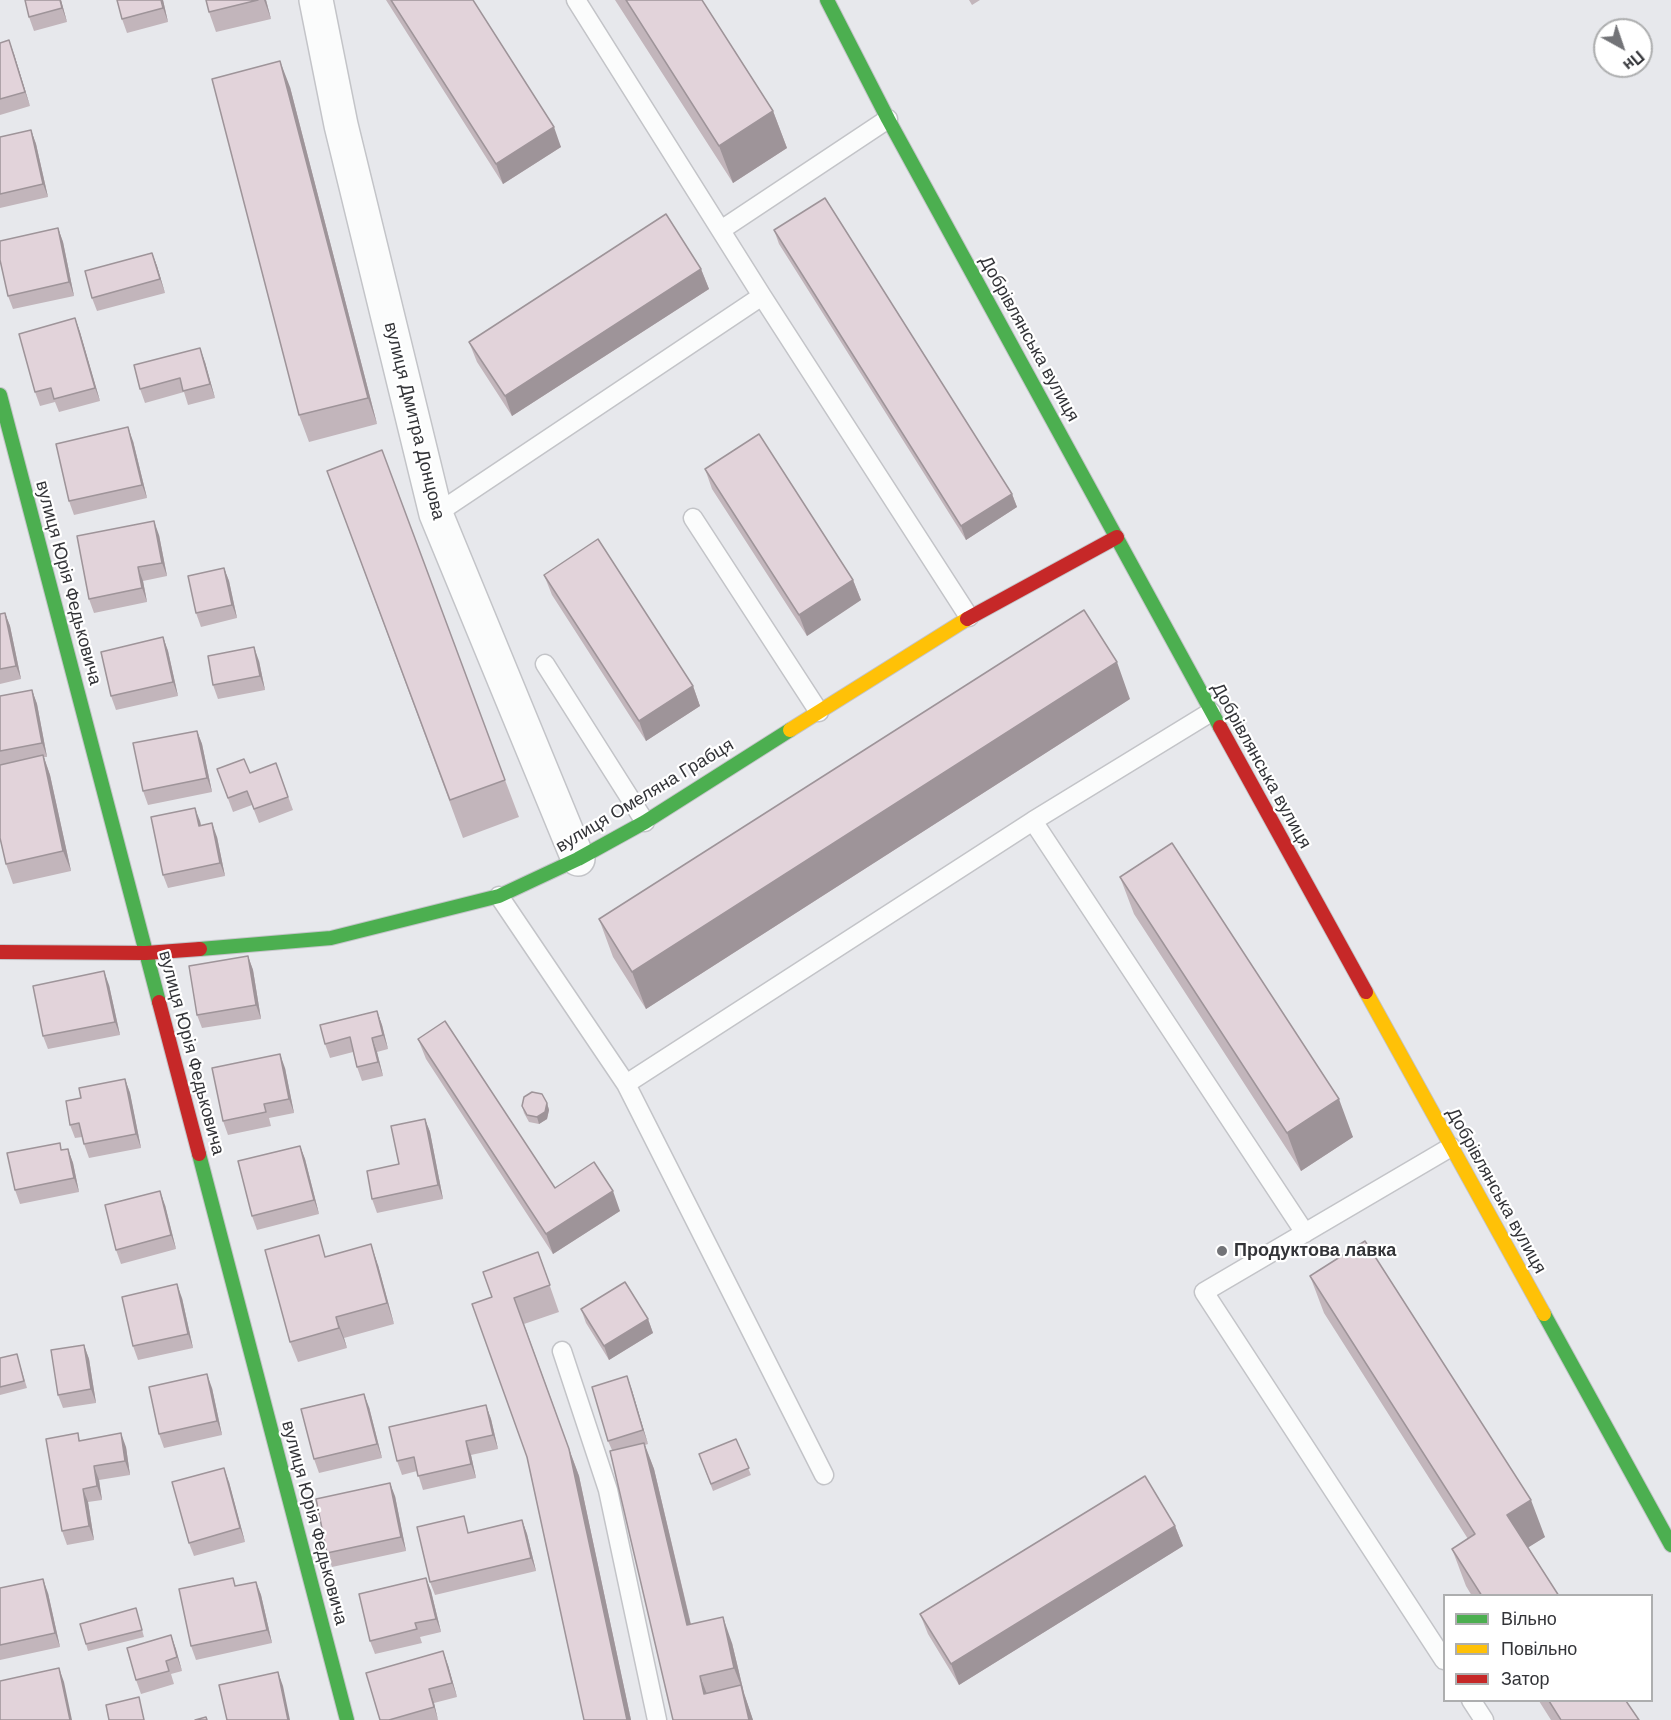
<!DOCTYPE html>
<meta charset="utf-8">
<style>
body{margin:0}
#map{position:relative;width:1671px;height:1720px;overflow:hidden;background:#e7e8ec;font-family:Helvetica,sans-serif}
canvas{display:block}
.legend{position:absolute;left:1443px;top:1594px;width:210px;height:108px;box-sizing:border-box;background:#fff;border:2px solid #adaeaf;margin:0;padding:8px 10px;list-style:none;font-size:18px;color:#333438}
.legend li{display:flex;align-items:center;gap:12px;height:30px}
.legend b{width:30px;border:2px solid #adaeaf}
.north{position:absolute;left:1593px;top:18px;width:60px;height:60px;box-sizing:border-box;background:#fff;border:2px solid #adaeaf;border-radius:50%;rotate:140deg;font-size:16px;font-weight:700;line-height:24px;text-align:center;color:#333438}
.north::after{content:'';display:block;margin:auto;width:21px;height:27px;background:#727377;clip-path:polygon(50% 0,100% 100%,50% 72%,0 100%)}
</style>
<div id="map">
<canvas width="1671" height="1720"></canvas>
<ul class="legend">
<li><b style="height:8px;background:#4caf50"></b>Вільно</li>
<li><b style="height:8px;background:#ffc107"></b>Повільно</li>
<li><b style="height:8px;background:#c62828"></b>Затор</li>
</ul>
<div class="north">Пн</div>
</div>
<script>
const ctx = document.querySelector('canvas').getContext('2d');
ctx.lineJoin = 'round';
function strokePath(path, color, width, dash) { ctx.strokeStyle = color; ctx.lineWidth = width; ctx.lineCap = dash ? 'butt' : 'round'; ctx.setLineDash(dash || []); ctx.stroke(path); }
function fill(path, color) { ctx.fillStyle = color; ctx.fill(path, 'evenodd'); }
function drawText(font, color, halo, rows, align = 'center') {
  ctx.font = font + ' Helvetica,sans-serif'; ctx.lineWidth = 4.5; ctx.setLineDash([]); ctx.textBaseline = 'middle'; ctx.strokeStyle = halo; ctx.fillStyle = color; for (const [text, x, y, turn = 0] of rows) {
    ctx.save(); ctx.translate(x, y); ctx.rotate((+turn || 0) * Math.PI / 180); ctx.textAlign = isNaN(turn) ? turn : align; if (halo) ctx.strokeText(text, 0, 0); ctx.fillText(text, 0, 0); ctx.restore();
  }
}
const lane = new Path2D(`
 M576 0 762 296 969 617
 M721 230 888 119
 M436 514 762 296
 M693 518 819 712
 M545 664 645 822
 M1033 821 1211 712
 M499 896 626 1084 1033 821 1305 1233
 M626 1084 824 1475
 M562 1351 608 1490 657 1720
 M1444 1660 1204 1292 1451 1147
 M1471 1700 1484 1720`);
const street = new Path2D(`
 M316 0 341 125 436 514 578 859`);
const fast = new Path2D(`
 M827 0 888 119 1220 727
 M0 395 159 1002
 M200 949 331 938 499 896 578 859 645 822 790 730
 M199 1154 347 1720
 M1544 1314 1671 1545`);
const slow = new Path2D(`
 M790 730 967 619
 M1366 992 1544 1314`);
const jam = new Path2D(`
 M967 619 1117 537
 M1220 727 1366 992
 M0 952 146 953 200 949
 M159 1002 199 1154`);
const wall = new Path2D(`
 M61 0 67 22 34 31 29 17Z
 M117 0H163L168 22 127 33 122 19Z
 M206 0H266L271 19 216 32 209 12Z
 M386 0H473L561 147 503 184Z
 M615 0H702L773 111 787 148 733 183Z
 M969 0H980L972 5Z
 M0 43 14 54 30 106 0 115Z
 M290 87 377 424 309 442 299 415Z
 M31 130 36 144 48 197 0 208V137Z
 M58 228 63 242 74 296 13 309 8 296Z
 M774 230 1012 494 1017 507 966 540 779 244Z
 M152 253 157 266 165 293 97 311 92 298Z
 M701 269 709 289 512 416 477 362 469 342Z
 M75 318 80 332 100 401 59 412 55 402 40 406 35 392Z
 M205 362 215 398 188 405 184 392 145 403 140 389Z
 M133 441 147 498 74 515 69 501Z
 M705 469 853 580 861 600 807 636 712 489Z
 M327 471 505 780 519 817 463 838Z
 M159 535 167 576 143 581 147 602 94 613 89 599Z
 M224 568 229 581 237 618 201 627 196 613Z
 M544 575 693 686 700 706 646 741 552 595Z
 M5 613 10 626 21 679 0 684V614Z
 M163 637 168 651 178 696 116 710 111 696Z
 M259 661 265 690 218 699 213 685Z
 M32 690 37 704 47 757H44L50 775 71 871 13 884 6 864 0 838V696Z
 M1130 699 646 1009 613 957 599 919Z
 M197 731 202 744 212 792 148 805 143 791Z
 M276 763 293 810 259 823 252 805 233 812 217 769 250 773Z
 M200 821 201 826 217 837 225 876 168 888 163 875Z
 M1120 877 1353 1137 1301 1171 1134 914Z
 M248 956 253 970 261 1019 202 1028 197 1015Z
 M109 985 120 1035 48 1049 43 1036Z
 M377 1011 382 1025 388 1049 377 1052 383 1076 362 1081 357 1067 353 1052 330 1058 325 1044Z
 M418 1039 555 1188 620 1211 553 1254 426 1059Z
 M285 1068 294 1113 269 1118 271 1126 228 1135 223 1121Z
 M125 1079 130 1093 141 1148 89 1158 84 1144 82 1137 75 1138 70 1125 81 1098Z
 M547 1103 549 1110 547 1119 539 1124 529 1122 524 1113 522 1106Z
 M425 1119 430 1132 443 1199 377 1213 372 1199 399 1164Z
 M300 1146 305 1159 319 1214 257 1230 252 1216Z
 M68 1149 73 1163 79 1192 20 1204 15 1190 62 1150Z
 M165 1205 176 1249 121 1264 116 1250Z
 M538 1252 559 1312 524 1324 579 1476 631 1720H584L492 1297Z
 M327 1257 378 1265 394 1324 344 1338 347 1348 298 1362 290 1342Z
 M1310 1276 1545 1537 1528 1547 1559 1596H1472L1466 1586 1452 1549 1468 1539 1324 1313Z
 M182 1298 193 1348 138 1360 133 1346Z
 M581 1309 648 1319 653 1333 609 1360 586 1323Z
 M84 1345 89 1359 96 1403 63 1408 58 1395Z
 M0 1358 19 1361 27 1388 0 1395Z
 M627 1376 648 1444 645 1445 654 1469 691 1624 732 1643 744 1693 753 1720H673L612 1450 608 1441Z
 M212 1388 222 1435 164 1448 159 1434Z
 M486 1405 491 1419 498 1449 471 1455 476 1478 423 1490 417 1471 402 1475 397 1461Z
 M369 1407 382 1458 319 1473 314 1459Z
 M78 1433 80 1441 126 1447 130 1475 99 1480 102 1500 88 1502 94 1540 67 1545 62 1531Z
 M736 1439 751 1475 713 1491 699 1454Z
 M229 1482 245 1542 194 1556 189 1543Z
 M395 1496 406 1551 332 1567 327 1553Z
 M522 1520 527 1534 536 1571 435 1595 430 1582 470 1533Z
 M1175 1526 1183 1546 959 1685 928 1634 920 1614Z
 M426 1578 431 1591 441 1632 420 1637 422 1643 375 1654 370 1641Z
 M256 1582 261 1595 272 1643 196 1660 191 1646 236 1586Z
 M0 1588 48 1593 60 1647 0 1660Z
 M136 1608 144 1637 88 1651 86 1644Z
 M171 1635 182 1671 171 1674 174 1684 141 1694 136 1680Z
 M448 1665 457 1697 434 1703 438 1720H380Z
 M1539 1701H1626L1639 1720H1551Z`);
const shadedWall = new Path2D(`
 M60 0H61L67 22 62 8Z
 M161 0H163L168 22 163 8Z
 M264 0H266L271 19Z
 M9 40 14 54 30 106 25 92Z
 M280 61 290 87 377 424 368 398Z
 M773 111 787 148 733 183 719 146Z
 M554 127 561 147 503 184 496 164Z
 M31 130 36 144 48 197 43 184Z
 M58 228 63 242 74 296 69 282Z
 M152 253 157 266 165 293 160 279Z
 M701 269 709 289 512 416 505 396Z
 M75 318 80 332 100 401 95 388Z
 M200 348 205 362 215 398 210 384Z
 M128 427 133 441 147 498 142 485Z
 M1012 494 1017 507 966 540 961 526Z
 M154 521 159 535 167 576 162 563Z
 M138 567 143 581 147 602 142 588Z
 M224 568 229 581 237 618 232 605Z
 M853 580 861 600 807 636 799 615Z
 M5 613 10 626 21 679 16 666Z
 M163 637 168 651 178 696 173 682Z
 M254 647 259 661 265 690 260 676Z
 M1117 662 1130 699 646 1009 632 972Z
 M693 686 700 706 646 741 639 721Z
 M32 690 37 704 47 757 42 743Z
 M197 731 202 744 212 792 207 778Z
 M43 755 50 775 71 871 63 851Z
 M195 808 200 821 204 840 199 826Z
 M212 823 217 837 225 876 220 863Z
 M248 956 253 970 261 1019 256 1005Z
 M104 971 109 985 120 1035 115 1022Z
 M377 1011 382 1025 388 1049 383 1035Z
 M372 1038 377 1052 383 1076 378 1062Z
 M280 1054 285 1068 294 1113 289 1099Z
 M125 1079 130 1093 141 1148 136 1134Z
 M1339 1099 1353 1137 1301 1171 1287 1133Z
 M547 1103 549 1110 547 1119 539 1124 537 1117Z
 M425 1119 430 1132 443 1199 438 1185Z
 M300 1146 305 1159 319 1214 314 1200Z
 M68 1149 73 1163 79 1192 74 1178Z
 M160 1191 165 1205 176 1249 171 1235Z
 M613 1191 620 1211 553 1254 546 1234Z
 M371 1244 378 1265 394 1324 387 1303Z
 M177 1284 182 1298 193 1348 188 1334Z
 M336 1317 344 1338 347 1348 339 1328Z
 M648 1319 653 1333 609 1360 604 1346Z
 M84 1345 89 1359 96 1403 91 1389Z
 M207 1374 212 1388 222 1435 217 1421Z
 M627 1376 632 1390 648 1444 643 1430Z
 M364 1394 369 1407 382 1458 377 1444Z
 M486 1405 491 1419 498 1449 493 1435Z
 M121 1433 126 1447 130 1475 125 1461Z
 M466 1441 471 1455 476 1478 471 1464Z
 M644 1443 654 1469 697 1651 687 1625Z
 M569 1449 579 1476 631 1720H627Z
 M94 1466 99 1480 102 1500 97 1486Z
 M224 1468 229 1482 245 1542 240 1528Z
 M390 1483 395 1496 406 1551 401 1537Z
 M83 1489 88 1502 94 1540 89 1526Z
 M1531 1500 1545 1537 1521 1552 1507 1515Z
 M522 1520 527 1534 536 1571 531 1558Z
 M1175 1526 1183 1546 959 1685 951 1664Z
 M426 1578 431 1591 441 1632 436 1619Z
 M43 1579 48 1593 60 1647 55 1633Z
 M256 1582 261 1595 272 1643 267 1630Z
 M723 1617 732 1643 744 1693 753 1720H749L741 1686 734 1668Z
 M171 1635 176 1649 182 1671 177 1657Z
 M443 1651 448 1665 457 1697 452 1683Z
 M59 1668 64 1682 72 1720H70Z
 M278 1672 283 1686 290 1720H288Z
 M700 1676 710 1702 704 1694Z
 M429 1689 434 1703 438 1720 434 1707Z`);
const building = new Path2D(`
 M25 0H60L62 8 29 17Z
 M117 0H161L163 8 122 19Z
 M206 0H258L209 12Z
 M391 0H473L554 127 496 164Z
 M626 0H702L773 111 719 146Z
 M9 40 25 92 0 99V43Z
 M280 61 368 398 299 415 212 79Z
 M31 130 43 184 0 194V137Z
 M825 198 1012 494 961 526 774 230Z
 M666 214 701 269 505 396 469 342Z
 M58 228 69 282 8 296 0 260V241Z
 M152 253 160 279 92 298 85 271Z
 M75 318 95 388 54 399 51 388 35 392 19 334Z
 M200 348 210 384 183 391 180 378 140 389 134 365Z
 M128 427 142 485 69 501 56 444Z
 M759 434 853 580 799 615 705 469Z
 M382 450 505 780 450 800 327 471Z
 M154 521 162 563 138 567 142 588 89 599 77 536Z
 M598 539 693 686 639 721 544 575Z
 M224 568 232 605 196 613 188 576Z
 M1084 610 1117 662 632 972 599 919Z
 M5 613 16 666 0 669V614Z
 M163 637 173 682 111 696 101 652Z
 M254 647 260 676 213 685 208 656Z
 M32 690 42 743 0 751V696Z
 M197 731 207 778 143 791 133 743Z
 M43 755 63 851 6 864 0 838V765Z
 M244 759 250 773 276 763 288 797 254 809 247 791 228 798 217 769Z
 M195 808 199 826 212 823 220 863 163 875 151 817Z
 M1172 843 1339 1099 1287 1133 1120 877Z
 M248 956 256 1005 197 1015 189 966Z
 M104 971 115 1022 43 1036 33 986Z
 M377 1011 383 1035 372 1038 378 1062 357 1067 350 1037 325 1044 320 1025Z
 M445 1021 555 1188 594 1162 613 1191 546 1234 418 1039Z
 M280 1054 289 1099 264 1104 266 1112 223 1121 212 1068Z
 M125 1079 136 1134 84 1144 79 1123 70 1125 66 1101 81 1098 79 1088Z
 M532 1092 542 1094 547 1103 545 1112 537 1117 527 1115 522 1106 524 1097Z
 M425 1119 438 1185 372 1199 367 1171 399 1164 391 1126Z
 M60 1143 61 1150 68 1149 74 1178 15 1190 7 1153Z
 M300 1146 314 1200 252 1216 238 1161Z
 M160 1191 171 1235 116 1250 105 1205Z
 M319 1235 325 1257 371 1244 387 1303 336 1317 339 1328 290 1342 265 1250Z
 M1365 1241 1531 1500 1507 1515 1559 1596H1482L1452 1549 1475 1534 1310 1276Z
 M538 1252 550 1285 514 1298 569 1449 627 1720H584L527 1457 472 1304 492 1297 483 1272Z
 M625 1282 648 1319 604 1346 581 1309Z
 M177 1284 188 1334 133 1346 122 1297Z
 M84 1345 91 1389 58 1395 51 1350Z
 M17 1354 24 1381 0 1387V1358Z
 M207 1374 217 1421 159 1434 149 1387Z
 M627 1376 643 1430 608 1441 592 1387Z
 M364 1394 377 1444 314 1459 301 1409Z
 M486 1405 493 1435 466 1441 471 1464 418 1476 414 1457 397 1461 389 1427Z
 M78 1433 79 1441 121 1433 125 1461 94 1466 97 1486 83 1489 89 1526 62 1531 46 1439Z
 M736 1439 749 1468 711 1484 699 1454Z
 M644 1443 687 1625 723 1617 734 1668 700 1676 704 1694 741 1685 749 1720H673L610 1451Z
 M224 1468 240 1528 189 1543 172 1482Z
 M1145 1476 1175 1526 951 1664 920 1614Z
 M390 1483 401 1537 327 1553 316 1499Z
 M464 1516 468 1533 522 1520 531 1558 430 1582 417 1527Z
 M233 1578 235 1586 256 1582 267 1630 191 1646 179 1589Z
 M426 1578 436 1619 415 1623 417 1629 370 1641 359 1594Z
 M43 1579 55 1633 0 1645V1588Z
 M136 1608 142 1630 86 1644 80 1624Z
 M171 1635 177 1657 166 1661 169 1671 136 1680 127 1648Z
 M443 1651 452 1683 429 1689 434 1707 389 1720H380L366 1673Z
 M59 1668 70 1720H0V1681Z
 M278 1672 288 1720H227L219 1685Z
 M139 1697 144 1720H109L106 1705Z
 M1549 1701H1626L1639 1720H1561Z
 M206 1717 207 1720H195Z`);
const markers = [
 [1222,1251,6,"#727377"]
];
const streetNames = [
 ["Добрівлянська вулиця",1029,339,61],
 ["вулиця Дмитра Донцова",414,421,76],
 ["вулиця Юрія Федьковича",68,583,75],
 ["Добрівлянська вулиця",1261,766,61],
 ["вулиця Омеляна Грабця",645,796,-31],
 ["вулиця Юрія Федьковича",191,1053,75],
 ["Добрівлянська вулиця",1496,1191,61],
 ["вулиця Юрія Федьковича",314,1523,75]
];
const poiNames = [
 ["Продуктова лавка",1234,1251]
];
strokePath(lane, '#c3c4c8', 21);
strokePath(street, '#c3c4c8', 36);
strokePath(fast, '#c3c4c8', 16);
strokePath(slow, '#c3c4c8', 16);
strokePath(jam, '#c3c4c8', 16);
strokePath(lane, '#fbfcfc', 18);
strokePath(street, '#fbfcfc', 33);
strokePath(fast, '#4caf50', 14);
strokePath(slow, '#ffc107', 14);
strokePath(jam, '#c62828', 14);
fill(wall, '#c2b5bb');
fill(shadedWall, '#9e9499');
fill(building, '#e2d3da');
strokePath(building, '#9e9499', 1.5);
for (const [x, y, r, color] of markers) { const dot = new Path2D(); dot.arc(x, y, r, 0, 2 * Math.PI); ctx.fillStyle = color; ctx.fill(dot); strokePath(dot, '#fff', 2); }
drawText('18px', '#333438', '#fff', streetNames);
drawText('bold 18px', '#333438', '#fff', poiNames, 'left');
</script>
